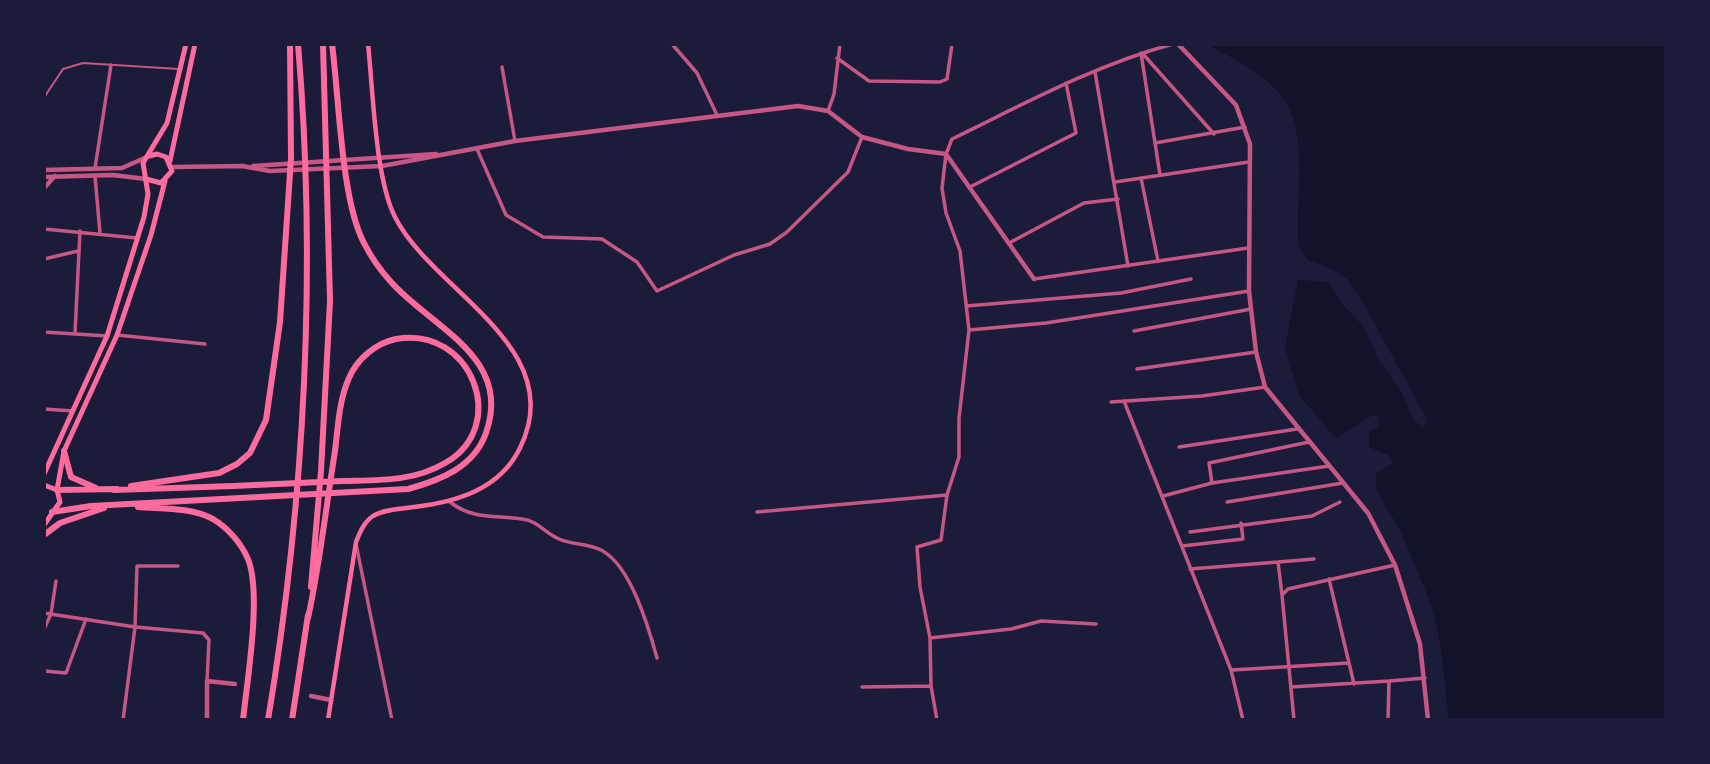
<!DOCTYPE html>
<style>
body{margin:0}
#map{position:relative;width:1710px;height:764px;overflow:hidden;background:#1b1b3a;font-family:Commissioner,sans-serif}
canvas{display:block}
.frame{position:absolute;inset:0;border:46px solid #1b1b3a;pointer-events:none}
</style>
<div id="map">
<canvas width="1710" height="764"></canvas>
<div class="frame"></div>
</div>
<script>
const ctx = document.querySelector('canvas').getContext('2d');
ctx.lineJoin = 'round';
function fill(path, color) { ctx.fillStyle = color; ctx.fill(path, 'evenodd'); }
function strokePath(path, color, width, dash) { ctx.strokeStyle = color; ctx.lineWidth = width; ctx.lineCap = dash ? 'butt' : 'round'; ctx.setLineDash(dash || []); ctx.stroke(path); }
const water = new Path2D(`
 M1206 44H1666V720H1449C1444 679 1442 631 1426 592 1416 569 1406 540 1393 518 1383 503 1375 493 1376 474L1393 462 1388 455 1369 447V432L1378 426 1379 420 1377 416H1371L1336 439 1299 395 1285 347 1298 280 1329 282 1343 305 1364 327 1379 361 1401 391 1414 421 1423 426 1427 424 1426 417 1365 306 1347 279 1330 268 1308 260 1299 248C1294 203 1309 146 1287 104 1276 81 1229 55 1206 44Z`);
const service = new Path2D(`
 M44 107 45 96 63 69 83 63 179 69`);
const minor = new Path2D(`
 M672 44 697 73 717 115
 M1141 53 1160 175
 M1143 54 1214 134
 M837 58 869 81 940 82 947 79 952 44
 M502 67 515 141
 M1095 72 1128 266
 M828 111 834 94 840 44
 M1155 143 1245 127
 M477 149 506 215 543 237 602 239 637 262 657 291 734 255 770 244 787 232 848 172 862 137
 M95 168 111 65
 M95 176 100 233
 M1141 178 1158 261
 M1115 182 1249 162
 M970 187 1076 133 1066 83
 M44 229 137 238
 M1011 242 1084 203 1118 199
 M44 259 78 251
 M1034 279 1248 248
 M966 306 1121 293 1191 279
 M969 330 1046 323 1249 291
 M1134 331 1251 309
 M44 332 107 336
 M75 333 80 231
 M117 335 205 344
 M1137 369 1256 352
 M1124 401 1231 670 1243 720
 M1111 402 1202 396 1265 387
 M44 409 73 411
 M1179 447 1297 429
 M1212 483 1209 463 1309 442
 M1163 496 1212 483 1329 466
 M450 502C473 520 495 515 522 519 537 520 546 534 559 539 572 545 588 543 601 550 631 565 649 629 657 658
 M1227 502 1343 483
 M757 512 947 495
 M1190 532 1312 516 1340 502
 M356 544 392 720
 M1182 546 1243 539 1241 523
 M1278 562 1314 559
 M1190 569 1278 562 1282 595
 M1329 579 1354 684
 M44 613 135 627 203 633 209 640 207 681
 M44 629 51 614 56 581
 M930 638 1011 629 1041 621 1096 624
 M1232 670 1349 663
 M44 671 66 673 86 619
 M862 687 931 686
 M1291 687 1389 681
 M123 720 135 627 137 566H178
 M937 720 931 686 930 638 920 587 917 547 941 540 947 495 959 457V418L969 330 960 251 946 213 942 188 946 154 952 139C1024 104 1095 65 1173 44
 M1294 720 1282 595 1288 589 1395 565
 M1388 720 1389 681 1425 678`);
const tertiary = new Path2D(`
 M1178 44 1236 105 1250 144 1249 291 1256 352 1265 387 1368 513 1395 565 1420 644 1428 720
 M242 166 270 171 382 166 515 141 798 106 828 111 862 137 908 149 946 154 1034 279
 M253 166 436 154
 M172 167 244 166
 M44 170 122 168 147 157
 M44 177 113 175 146 179
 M44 188 55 176
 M311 696 331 700
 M207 720V681L235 684`);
const secondary = new Path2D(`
 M328 720 356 542C360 532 364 522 373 516 385 509 401 509 414 507 457 502 500 489 520 448 570 347 432 291 395 217 375 178 373 89 368 44`);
const primary = new Path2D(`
 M170 161 195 44
 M146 179 161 183 172 171 166 157 157 154 149 156
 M44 474 107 336 144 217 148 194 143 163 167 123 186 44
 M44 485 57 490
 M44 525 60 502 57 490 64 451 117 335 151 235 165 181`);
const motorway = new Path2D(`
 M64 451 71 477 96 488
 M131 486 219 473 237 464 250 453 266 420 280 322 291 158 290 44
 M57 490 117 489
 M114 490C190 488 266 485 342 481 378 480 413 482 445 463 511 426 471 325 396 339 376 343 357 359 349 378 339 400 338 427 335 451 326 507 320 563 308 618
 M138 507C163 509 190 507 213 519 228 528 241 543 248 559 262 594 247 681 243 720
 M52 512 91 506 408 489C441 480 474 467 486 433 513 357 431 327 391 282 381 271 371 257 364 243 341 200 339 96 332 44
 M44 535 60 523 104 508
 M311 587 321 471 330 301 323 44
 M268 720C305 499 317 268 298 44
 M292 720 308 615`);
fill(water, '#12122b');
strokePath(service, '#c65784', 2);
strokePath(minor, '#c65784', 3.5);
strokePath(tertiary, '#c65784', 4.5);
strokePath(secondary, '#ff6b9d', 4.5);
strokePath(primary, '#ff6b9d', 5);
strokePath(motorway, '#ff6b9d', 6);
</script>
